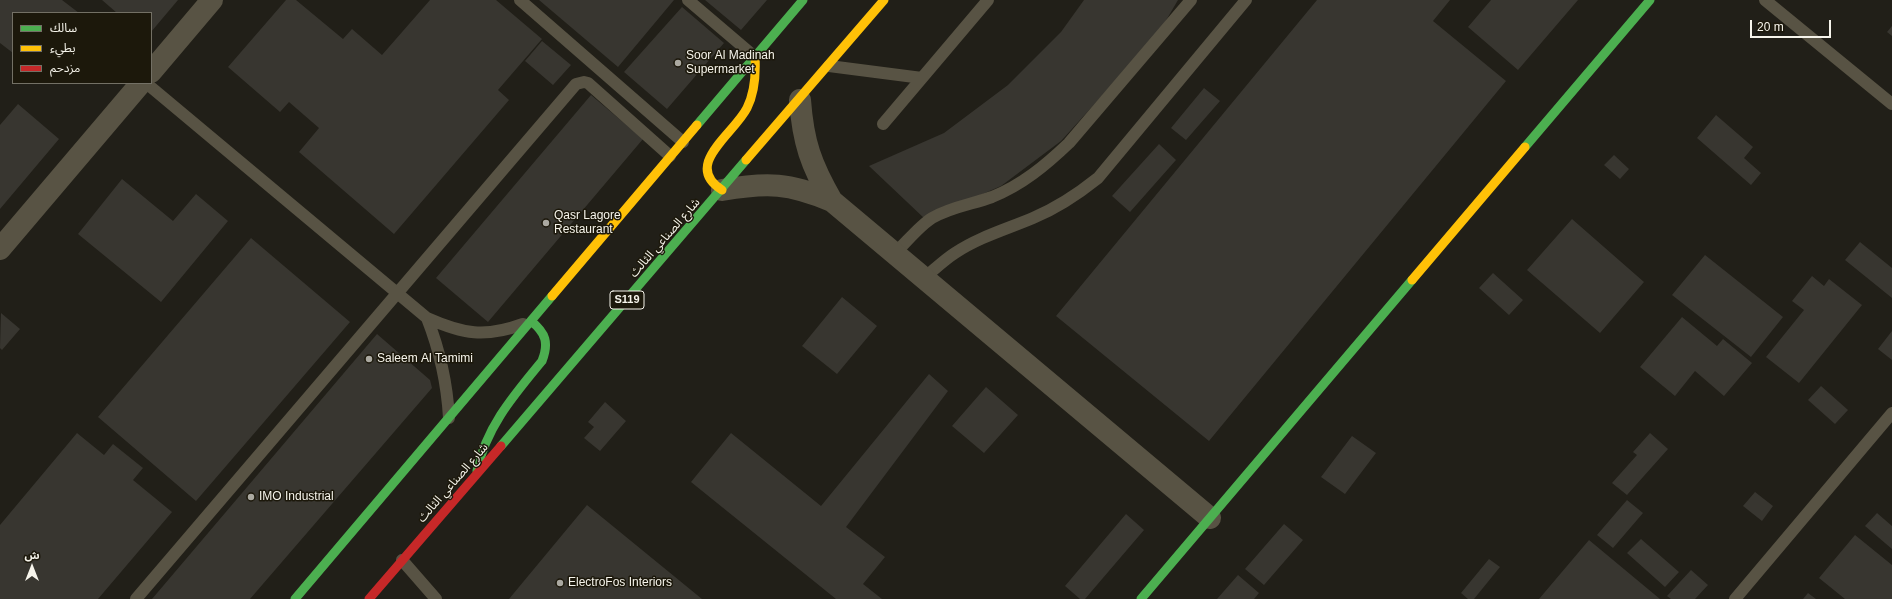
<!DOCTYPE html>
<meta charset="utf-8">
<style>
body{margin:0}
#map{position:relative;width:1892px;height:599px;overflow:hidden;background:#211f18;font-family:Helvetica,"Noto Sans Arabic",sans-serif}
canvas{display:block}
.legend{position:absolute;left:12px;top:12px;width:140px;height:72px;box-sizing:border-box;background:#1c180b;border:1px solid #737065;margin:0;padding:5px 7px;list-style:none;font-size:12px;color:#f6f4eb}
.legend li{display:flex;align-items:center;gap:8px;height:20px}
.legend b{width:20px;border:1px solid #737065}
.north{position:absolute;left:12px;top:547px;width:40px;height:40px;-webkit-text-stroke:3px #1c180b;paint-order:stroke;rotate:0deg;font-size:11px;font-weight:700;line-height:16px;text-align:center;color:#f6f4eb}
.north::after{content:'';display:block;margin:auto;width:14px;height:18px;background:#f6f4eb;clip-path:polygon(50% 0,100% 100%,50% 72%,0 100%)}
.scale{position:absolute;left:1750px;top:20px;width:81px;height:18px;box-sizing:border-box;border:2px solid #f6f4eb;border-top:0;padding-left:5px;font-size:12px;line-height:14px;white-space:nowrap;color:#f6f4eb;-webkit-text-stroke:3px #1c180b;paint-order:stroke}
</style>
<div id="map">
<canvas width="1892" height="599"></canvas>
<ul class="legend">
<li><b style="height:5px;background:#4caf50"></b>سالك</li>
<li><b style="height:5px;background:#ffc107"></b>بطيء</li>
<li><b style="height:5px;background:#c62828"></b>مزدحم</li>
</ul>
<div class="north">ش</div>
<div class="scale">20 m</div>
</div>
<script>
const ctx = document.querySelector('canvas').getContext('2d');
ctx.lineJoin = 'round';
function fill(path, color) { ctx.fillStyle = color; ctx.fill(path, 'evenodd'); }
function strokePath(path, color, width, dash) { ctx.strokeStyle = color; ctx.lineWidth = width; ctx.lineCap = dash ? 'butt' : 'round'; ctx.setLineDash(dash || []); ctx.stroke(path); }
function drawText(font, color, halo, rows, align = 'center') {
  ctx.font = font + ' Helvetica,"Noto Sans Arabic",sans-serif'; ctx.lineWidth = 3; ctx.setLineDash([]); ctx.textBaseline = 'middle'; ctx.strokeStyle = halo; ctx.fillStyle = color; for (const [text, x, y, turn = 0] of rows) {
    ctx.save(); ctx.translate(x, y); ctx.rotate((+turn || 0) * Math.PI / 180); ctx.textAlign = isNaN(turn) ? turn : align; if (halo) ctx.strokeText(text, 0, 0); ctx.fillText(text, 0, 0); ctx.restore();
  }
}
const building = new Path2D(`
 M0 0H62L79 13H13V53L0 43Z
 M102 0H178L151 32V13H117Z
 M286 0H296L343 39 352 29 382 55 430 0H496L542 39 498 90 509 100 394 234 299 152 319 128 289 102 280 112 228 67Z
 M539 0H674L618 67Z
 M705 0H767L741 30Z
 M1084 0H1178L1158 34 1061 141 1001 186 925 219 869 166 944 133 1008 85 1061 32Z
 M1317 0H1450L1433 21 1506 81 1209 441 1056 316Z
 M1491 0H1578L1518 70 1468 27Z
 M682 7 724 43 667 109 624 72Z
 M1892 26V36L1887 32Z
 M542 41 571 65 553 85 525 61Z
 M1204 88 1220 101 1186 140 1171 128Z
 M591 95 643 139 488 322 436 278Z
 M18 104 59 139 0 209V125Z
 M1716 115 1753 147 1744 158 1761 173 1751 185 1697 138Z
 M1159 144 1176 160 1130 212 1112 196Z
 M1614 155 1629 169 1620 179 1604 165Z
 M122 179 173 221 196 194 228 221 161 302 78 234Z
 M1572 219 1644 282 1600 333 1527 270Z
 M251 238 350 322 196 501 98 417Z
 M1860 242 1892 268V298L1845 260Z
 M1705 255 1783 317 1751 357 1672 295Z
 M1493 273 1523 300 1509 315 1479 288Z
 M1812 276 1824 286 1829 279 1862 305 1799 383 1766 357 1804 310 1792 301Z
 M842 297 877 326 837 374 802 346Z
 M1 313 20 329 2 350 0 348Z
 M1682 317 1717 346 1723 339 1752 363 1724 396 1695 371 1675 396 1640 367Z
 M1892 331V360L1878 349Z
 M377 334 430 380 432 388 250 599H152Z
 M929 374 948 391 846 527 885 557 863 584 882 599H836L691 482 731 433 821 506Z
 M1821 386 1848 410 1835 424 1808 400Z
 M986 387 1018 415 984 453 952 426Z
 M605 402 626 421 600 451 584 438 594 427 588 422Z
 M77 433 104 455 113 444 143 468 133 480 172 512 98 599H0V525Z
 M1650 433 1668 449 1627 495 1612 483 1637 455 1633 452Z
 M1352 436 1376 453 1345 494 1321 477Z
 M1755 492 1773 506 1762 521 1743 506Z
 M1627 500 1643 513 1613 548 1597 535Z
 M587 505 702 599H509Z
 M1877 513 1892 526V549L1865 526Z
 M1126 514 1144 530 1085 599H1080L1065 586Z
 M1284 524 1303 540 1264 585 1245 569Z
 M1855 535 1892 565V599H1845L1819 578Z
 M1641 539 1679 572 1665 587 1627 553Z
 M1589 540 1660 599H1539Z
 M1489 559 1500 567 1474 599H1468L1461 593Z
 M1691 570 1708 585 1695 599H1671L1667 596Z
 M1238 575 1259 593 1254 599H1217Z
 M1808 593 1816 599H1803Z`);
const lane = new Path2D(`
 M520 0 683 142
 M688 0 755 57
 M1765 0 1892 104
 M829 66 922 78
 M146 83 427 318C463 334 485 338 523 324
 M883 124 988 0
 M894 254C906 243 919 226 932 218 950 207 973 204 992 197 1022 185 1046 165 1069 143L1191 0
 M924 278C934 270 944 260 955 253 979 237 1007 229 1033 218 1057 208 1078 194 1098 178L1246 0
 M427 318C440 351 447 382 449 418
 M402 560 436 599
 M136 599 576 84 584 82 588 83 670 156
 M1735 599 1892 413`);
const street = new Path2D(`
 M151 72 212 0
 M800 100C803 142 811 165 832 201
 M722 190C768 182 789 183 832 201L1210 518
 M0 249 141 83`);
const fast = new Path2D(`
 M697 125 803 0
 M1525 147 1650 0
 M501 446 746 160
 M477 471C486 427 514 395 542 361 549 343 546 333 531 321
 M295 599 552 296
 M1141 599 1412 280`);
const slow = new Path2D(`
 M746 160 884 0
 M722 190C682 165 734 134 747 108 755 92 756 75 755 57
 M1412 280 1525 147
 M552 296 697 125`);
const jam = new Path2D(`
 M369 599 501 446`);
const markers = [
 [678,63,4,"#aba9a1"],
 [546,223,4,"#aba9a1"],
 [369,359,4,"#aba9a1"],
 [251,497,4,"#aba9a1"],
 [560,583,4,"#aba9a1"]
];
const shields = [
 [627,300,34]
];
const shieldNames = [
 ["S119",627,300]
];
const poiNames = [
 ["Soor Al Madinah",686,56],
 ["Supermarket",686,70],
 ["Qasr Lagore",554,216],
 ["Restaurant",554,230],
 ["Saleem Al Tamimi",377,359],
 ["IMO Industrial",259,497],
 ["ElectroFos Interiors",568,583]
];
const streetNames = [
 ["شارع الصناعي الثالث",665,238,-49],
 ["شارع الصناعي الثالث",453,483,-49]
];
fill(building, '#383630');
strokePath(lane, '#585344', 12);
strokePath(street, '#585344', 22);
strokePath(fast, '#4caf50', 9);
strokePath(slow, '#ffc107', 9);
strokePath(jam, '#c62828', 9);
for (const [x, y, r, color] of markers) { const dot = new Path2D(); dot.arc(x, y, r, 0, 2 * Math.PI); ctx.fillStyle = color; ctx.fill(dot); strokePath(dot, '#1c180b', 1.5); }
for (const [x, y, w] of shields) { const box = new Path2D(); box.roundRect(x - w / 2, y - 9, w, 18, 3); ctx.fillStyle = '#1c180b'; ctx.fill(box); strokePath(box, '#f6f4eb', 1); }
drawText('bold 11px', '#f6f4eb', null, shieldNames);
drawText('12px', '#f6f4eb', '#1c180b', poiNames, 'left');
drawText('12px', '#f6f4eb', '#1c180b', streetNames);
</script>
